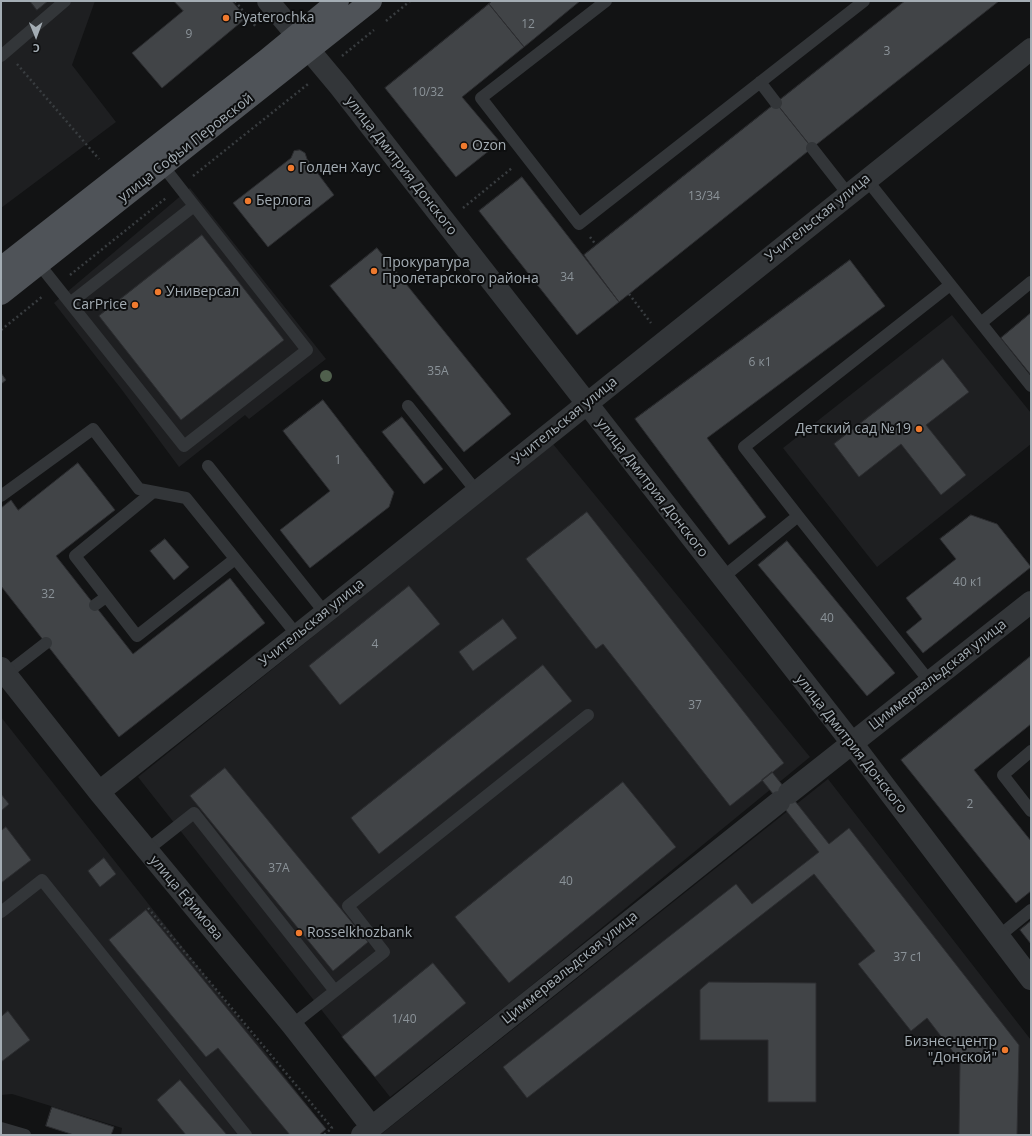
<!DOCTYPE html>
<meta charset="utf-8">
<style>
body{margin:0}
#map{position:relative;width:1032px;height:1136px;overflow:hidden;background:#121314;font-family:"Open Sans",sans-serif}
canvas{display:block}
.frame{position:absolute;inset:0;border:2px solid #a4adb4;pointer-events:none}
.north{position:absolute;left:16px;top:16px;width:40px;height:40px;-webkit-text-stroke:3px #0d0e0f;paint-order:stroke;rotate:179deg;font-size:11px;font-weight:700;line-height:16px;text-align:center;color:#a4adb4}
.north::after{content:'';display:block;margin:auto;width:14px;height:18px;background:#a4adb4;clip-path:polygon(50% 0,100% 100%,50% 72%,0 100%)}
</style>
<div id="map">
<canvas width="1032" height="1136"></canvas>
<div class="frame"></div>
<div class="north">С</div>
</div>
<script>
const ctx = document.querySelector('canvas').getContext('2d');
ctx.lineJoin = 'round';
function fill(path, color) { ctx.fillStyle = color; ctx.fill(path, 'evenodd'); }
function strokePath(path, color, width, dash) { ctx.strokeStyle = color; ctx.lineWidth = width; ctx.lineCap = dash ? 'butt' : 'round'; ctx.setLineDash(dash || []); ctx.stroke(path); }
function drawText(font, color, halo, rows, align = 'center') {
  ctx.font = font + ' "Open Sans",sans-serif'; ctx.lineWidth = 4; ctx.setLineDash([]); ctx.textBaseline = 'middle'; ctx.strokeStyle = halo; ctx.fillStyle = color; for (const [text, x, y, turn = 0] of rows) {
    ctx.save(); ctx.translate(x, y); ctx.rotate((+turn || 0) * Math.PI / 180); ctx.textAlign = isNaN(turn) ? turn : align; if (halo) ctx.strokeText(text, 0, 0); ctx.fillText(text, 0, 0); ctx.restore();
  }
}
const built = new Path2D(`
 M1 1H95L72 65 116 122 1 208Z
 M190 188 326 359 249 419 245 415 179 467 122 390 54 303Z
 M952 315 1031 413V444L877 567 783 448Z
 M553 444 810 757 521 994 390 1097 138 777Z
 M1 717 326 1129 319 1135H121L122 1128 12 1094 1 1095Z
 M828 779 1031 1040V1135H380Z`);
const building = new Path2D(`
 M30 1H48L37 10Z
 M174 1H232L246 18 162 88 132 53 183 11Z
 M492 1H580L524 47 489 4Z
 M905 1H999L812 148 776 103Z
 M489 4 524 47 462 97 500 142 456 177 385 88Z
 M776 103 812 148 619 302 584 255Z
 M300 150 305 153 307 159 334 195 268 247 233 203 291 158 294 151Z
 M522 177 619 302 577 335 479 211Z
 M202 235 284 340 181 420 99 316Z
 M377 248 511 414 464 452 330 286Z
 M850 260 885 306 707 438 766 517 729 545 635 419Z
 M1031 313V375L1001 338Z
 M943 359 969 392 926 425 966 475 941 495 901 444 859 477 834 444Z
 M1 373 6 380 1 384Z
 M323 400 394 492 389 507 310 568 280 530 330 491 283 431Z
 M402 417 443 469 424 484 382 432Z
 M78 463 115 510 56 556 133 654 230 578 265 623 119 737 1 586V508L11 500 18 510Z
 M587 512 784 763 730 806 603 644 596 649 526 559Z
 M971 515 997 524 1031 567 923 653 906 632 922 619 906 598 956 559 940 539Z
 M165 539 189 567 174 580 150 551Z
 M787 541 895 673 867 696 758 565Z
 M409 586 440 624 340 705 309 666Z
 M503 619 517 638 473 671 459 652Z
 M1031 656V724L974 770 1031 841V891L1016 903 901 760Z
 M543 665 572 701 379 854 351 818Z
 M225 768 368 942 333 971 190 796Z
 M772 772 829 844 849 828 1019 1045 1017 1135H959L960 1061 927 1018 911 1031 858 964 875 951 814 874 527 1098 503 1067 736 884 752 904 819 852 762 780Z
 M623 782 676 847 509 983 455 917Z
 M1 794 9 804 1 811Z
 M6 827 31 860 1 883V831Z
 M104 858 116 874 100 887 88 871Z
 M146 910 326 1129 319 1135H290L218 1048 206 1057 109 940Z
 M1031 921V944L1020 930Z
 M433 963 466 1003 375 1077 342 1037Z
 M709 982 816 983V1102H768V1040H700V990Z
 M8 1011 30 1040 1 1062V1017Z
 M180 1080 227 1135H186L157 1100Z
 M52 1107 114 1127 111 1135H74L46 1126Z`);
const path = new Path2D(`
 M235 1 256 27
 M386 21 410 1
 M342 56 374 30
 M17 64 99 159
 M193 176 308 84
 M463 208 512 168
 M590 237 596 245
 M70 275 166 198
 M629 294 651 323
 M1 330 43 296
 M148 908 332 1128 324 1135`);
const service = new Path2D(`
 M606 1 481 98 579 224 864 1
 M1 56 65 1
 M760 82 776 103
 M812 148 848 194
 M867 180 1031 386
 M39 264 184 446 307 350 163 166
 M70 303 194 206
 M981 323 1031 282
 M408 406 477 492
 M208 466 325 613
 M153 492 75 556 137 636 235 559
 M1 496 93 429 139 489 186 498 297 635
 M798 516 744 447 950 285
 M722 578 798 516 930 682
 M95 605 106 597
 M6 674 46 643
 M1031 751 1003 775 1031 811
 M147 850 194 813 335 991 292 1025
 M1 912 42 880 246 1135
 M999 936 1031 910
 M335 991 384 952 348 906 588 715
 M1 1128 25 1135`);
const minor = new Path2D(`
 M268 1 340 87 852 743 1031 979
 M1 668 99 792 292 1025 371 1126
 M99 792 325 613 1031 49
 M789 793 1031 602
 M362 1135 779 802`);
const primary = new Path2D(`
 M1 268 265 61 338 1
 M1 294 371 1`);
const trees = [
 [326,376]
];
const markers = [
 [226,18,4,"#ef7a2e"],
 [464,146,4,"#ef7a2e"],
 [291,168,4,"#ef7a2e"],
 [248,201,4,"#ef7a2e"],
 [374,271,4,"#ef7a2e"],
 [158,292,4,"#ef7a2e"],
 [135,305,4,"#ef7a2e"],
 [919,429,4,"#ef7a2e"],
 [299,933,4,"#ef7a2e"],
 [1005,1050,4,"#ef7a2e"]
];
const numberNames = [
 ["12",528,25],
 ["9",189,35],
 ["3",887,52],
 ["10/32",428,93],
 ["13/34",704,197],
 ["34",567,278],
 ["6 к1",760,363],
 ["35А",438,372],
 ["1",338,461],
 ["40 к1",968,583],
 ["32",48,595],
 ["40",827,619],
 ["4",375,645],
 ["37",695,706],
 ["2",970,805],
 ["37А",279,869],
 ["40",566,882],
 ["37 с1",908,958],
 ["1/40",404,1020]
];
const poiNames = [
 ["Pyaterochka",234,18],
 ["Ozon",472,146],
 ["Голден Хаус",299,168],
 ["Берлога",256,201],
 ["Прокуратура",382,263],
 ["Пролетарского района",382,279],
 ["Универсал",166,292],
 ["CarPrice",127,305,"right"],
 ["Детский сад №19",911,429,"right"],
 ["Rosselkhozbank",307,933],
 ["Бизнес-центр",997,1042,"right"],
 ["\"Донской\"",997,1058,"right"]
];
const streetNames = [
 ["улица Софьи Перовской",186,148,-38],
 ["улица Дмитрия Донского",401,166,52],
 ["Учительская улица",818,218,-39],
 ["Учительская улица",565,421,-39],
 ["улица Дмитрия Донского",652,488,52],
 ["Учительская улица",312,623,-39],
 ["Циммервальдская улица",938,675,-38],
 ["улица Дмитрия Донского",851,744,52],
 ["улица Ефимова",186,898,50],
 ["Циммервальдская улица",570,968,-39]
];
fill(built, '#1e1f21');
fill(building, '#414447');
strokePath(building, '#2c2d30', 1);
strokePath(path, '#393d40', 2.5, [2, 3]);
strokePath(service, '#333639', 12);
strokePath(minor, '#333639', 22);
strokePath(primary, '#4f5358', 22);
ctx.fillStyle = '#50604d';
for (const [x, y] of trees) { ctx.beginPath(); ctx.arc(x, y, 6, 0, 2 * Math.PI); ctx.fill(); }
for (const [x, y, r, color] of markers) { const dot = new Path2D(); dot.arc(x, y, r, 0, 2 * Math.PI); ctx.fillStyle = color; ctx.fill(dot); strokePath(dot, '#0d0e0f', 1.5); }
drawText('12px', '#8b9399', null, numberNames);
drawText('14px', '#a4adb4', '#0d0e0f', poiNames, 'left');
drawText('14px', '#a4adb4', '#0d0e0f', streetNames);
</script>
